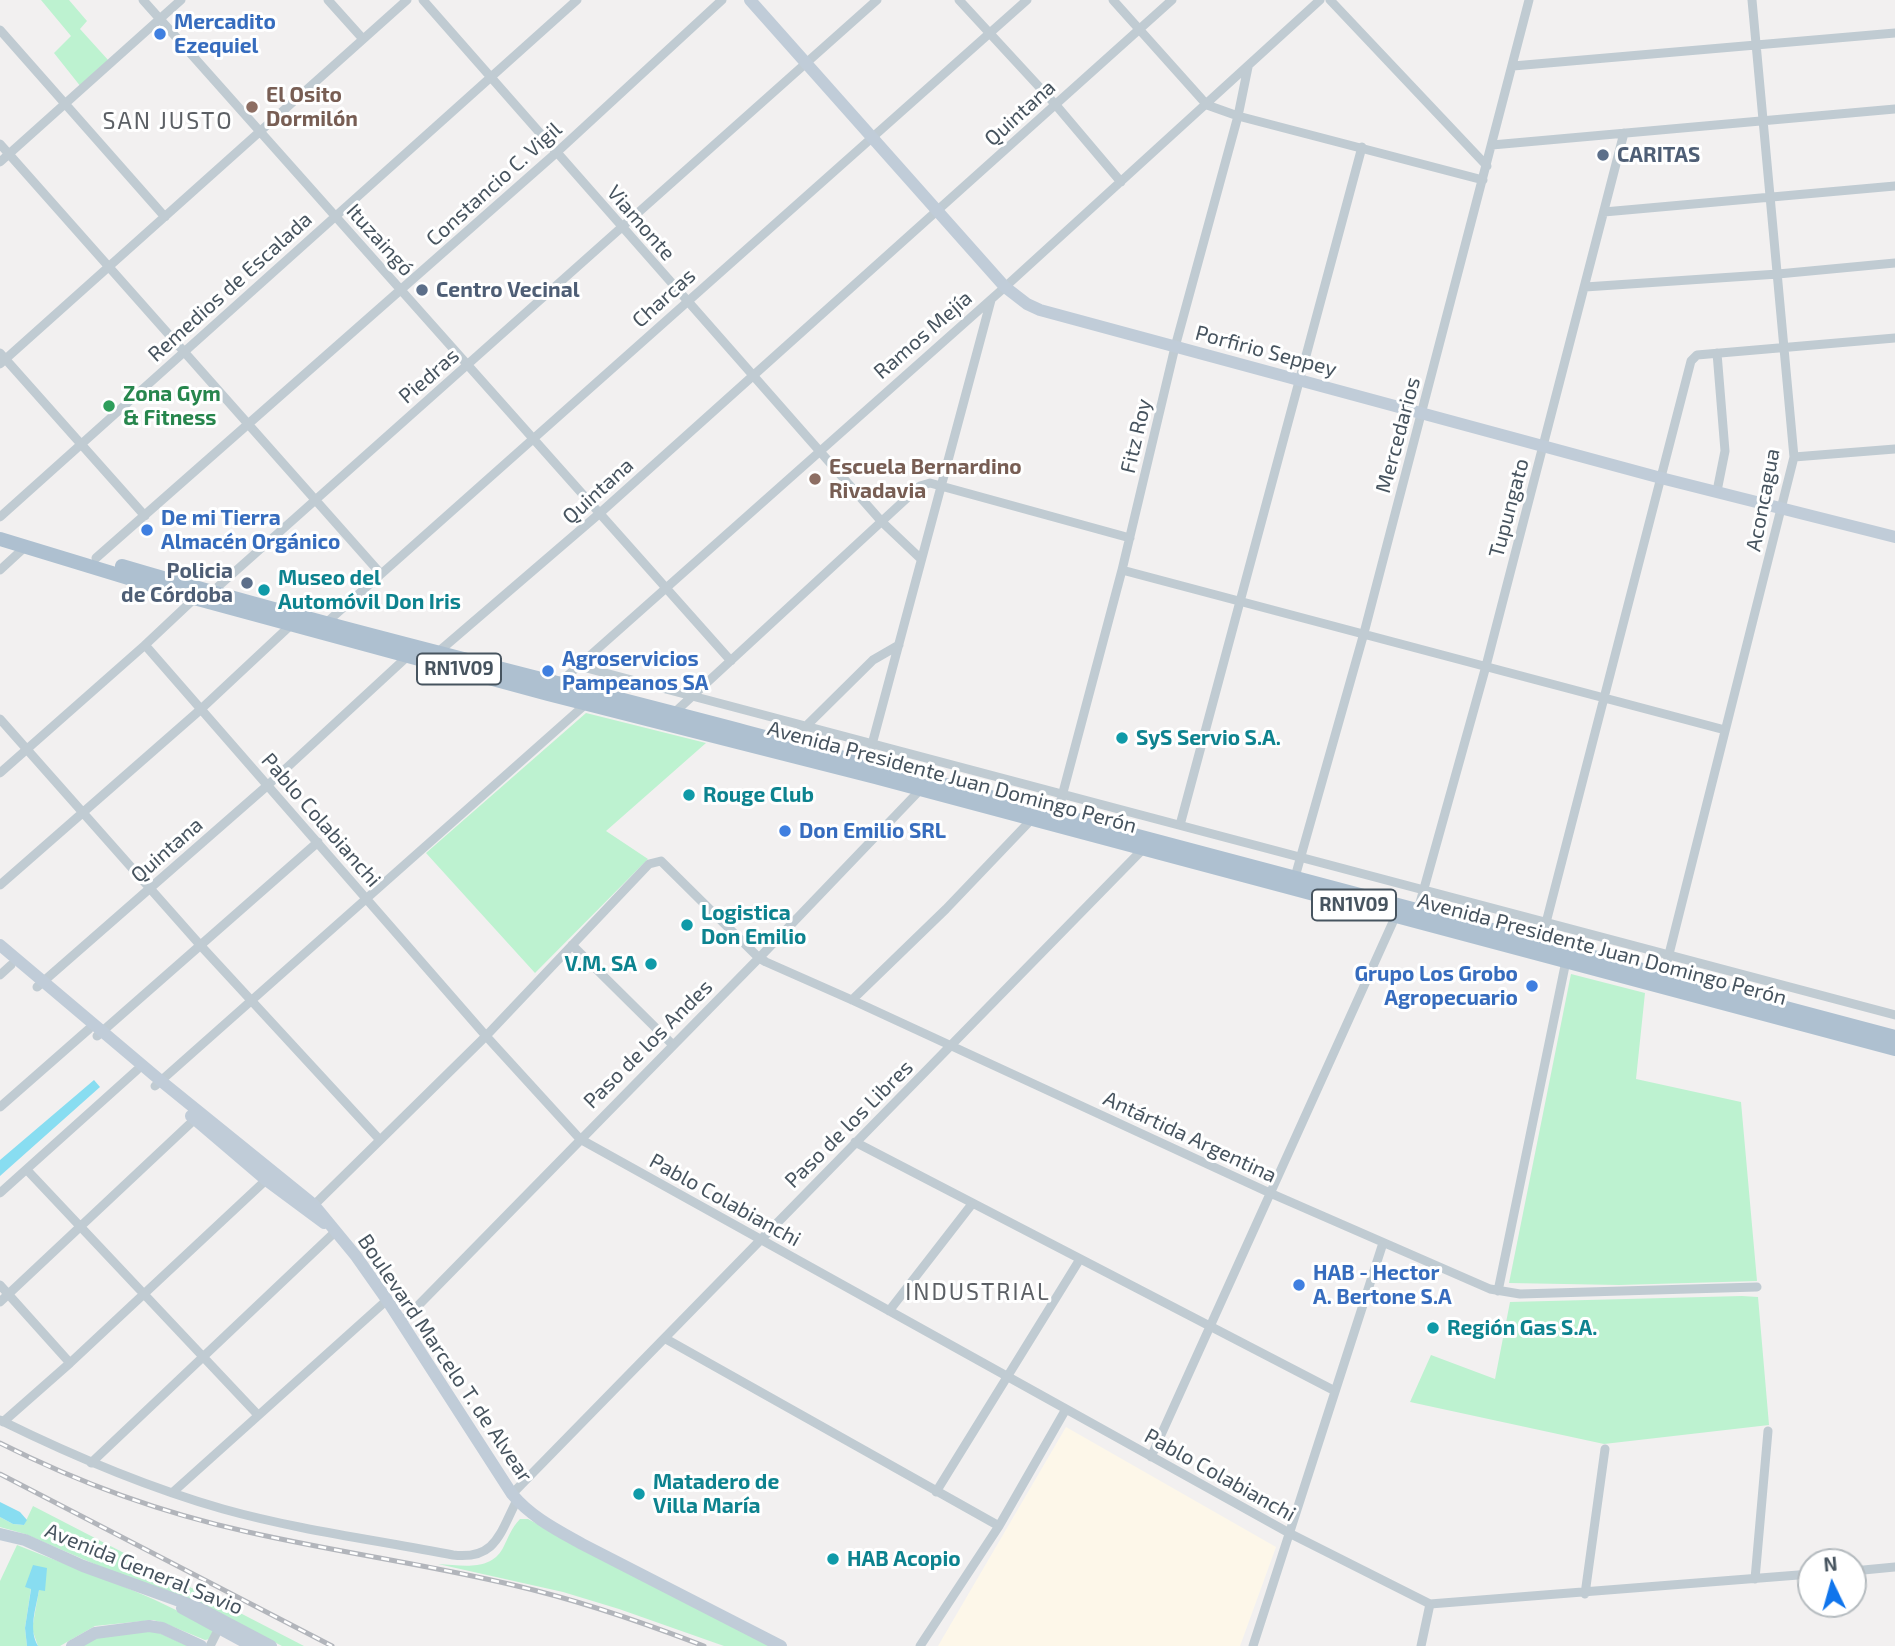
<!DOCTYPE html>
<meta charset="utf-8">
<style>
body{margin:0}
#map{position:relative;width:1895px;height:1646px;overflow:hidden;background:#f2f0f0;font-family:"Exo 2",sans-serif}
canvas{display:block}
.north{position:absolute;left:1797px;top:1548px;width:70px;height:70px;box-sizing:border-box;background:#fff;border:2px solid #b5bbbf;border-radius:50%;rotate:355deg;font-size:19px;font-weight:700;line-height:28px;text-align:center;color:#47545f}
.north::after{content:'';display:block;margin:auto;width:24px;height:32px;background:#1075ec;clip-path:polygon(50% 0,100% 100%,50% 72%,0 100%)}
</style>
<div id="map">
<canvas width="1895" height="1646"></canvas>
<div class="north">N</div>
</div>
<script>
const ctx = document.querySelector('canvas').getContext('2d');
ctx.lineJoin = 'round';
function fill(path, color) { ctx.fillStyle = color; ctx.fill(path, 'evenodd'); }
function strokePath(path, color, width, dash) { ctx.strokeStyle = color; ctx.lineWidth = width; ctx.lineCap = dash ? 'butt' : 'round'; ctx.setLineDash(dash || []); ctx.stroke(path); }
function drawText(font, color, halo, rows, align = 'center') {
  ctx.font = font + ' "Exo 2",sans-serif'; ctx.lineWidth = 6; ctx.setLineDash([]); ctx.textBaseline = 'middle'; ctx.strokeStyle = halo; ctx.fillStyle = color; for (const [text, x, y, turn = 0] of rows) {
    ctx.save(); ctx.translate(x, y); ctx.rotate((+turn || 0) * Math.PI / 180); ctx.textAlign = isNaN(turn) ? turn : align; if (halo) ctx.strokeText(text, 0, 0); ctx.fillText(text, 0, 0); ctx.restore();
  }
}
const commercial = new Path2D(`
 M1066 1427 1276 1547 1240 1646H938Z`);
const green = new Path2D(`
 M41 0H69L87 21 80 29 109 61 81 87 54 53 71 36Z
 M586 713 706 743 606 831 648 859 535 973 426 853Z
 M1571 974 1645 993 1636 1079 1741 1102 1757 1281 1619 1285 1509 1283Z
 M1742 1296 1758 1297 1769 1425 1604 1444 1410 1402 1431 1355 1495 1379 1510 1302Z
 M33 1506 304 1646H282L199 1603 99 1566 25 1534 0 1527V1517L13 1524 24 1525Z
 M520 1519H528L771 1646H724L619 1609 563 1592 438 1564C461 1565 490 1572 503 1548 508 1538 512 1527 520 1519Z
 M17 1545C84 1572 151 1593 213 1630L210 1639 205 1640 164 1623 153 1620 95 1626 60 1646H38L32 1629 39 1590 25 1587 31 1588 25 1628 27 1646H0V1581Z
 M150 1631 157 1632 188 1646H82L97 1638Z`);
const water = new Path2D(`
 M94 1080 100 1087 0 1176V1160Z
 M0 1502 20 1512 27 1520 24 1525 13 1524 0 1517Z
 M33 1565 47 1568 45 1591 39 1590C36 1609 28 1629 38 1646H27L25 1628 31 1589 25 1587Z`);
const street = new Path2D(`
 M143 0 731 661
 M328 0 363 39
 M423 0 882 522 921 559
 M959 0 1055 104 1121 182
 M1113 0 1207 105 1238 116 1483 180
 M1330 0 1487 166
 M0 30 165 217
 M1513 66 1895 33
 M0 144 381 574
 M1492 145 1895 109
 M0 162 181 0
 M1604 212 1895 186
 M1585 287 1778 274 1895 263
 M0 353 145 516
 M0 364 407 0
 M1794 457 1895 449
 M1717 491 1725 451 1717 353
 M0 517 577 0
 M96 558 556 153 722 0
 M0 570 25 547
 M1122 570 1725 730
 M212 592 877 0
 M326 623 1027 0
 M145 645 486 1036 580 1139 1291 1534 1430 1604 1811 1574
 M437 653 600 513 1172 0
 M579 666 1895 1015
 M558 684 1005 287 1320 0
 M674 713 920 486 930 483 1130 538
 M0 719 201 946 380 1140
 M789 743 873 660 899 645
 M867 763 991 300
 M0 773 145 645 195 598
 M1057 815 1122 570 1175 347 1238 116 1248 67
 M1180 825 1362 147
 M1295 877 1364 633 1529 0
 M0 885 200 710 292 624
 M1418 910 1486 666 1624 133
 M1541 942 1691 361 1697 355 1895 338
 M572 945 672 1044
 M1664 974 1794 457 1752 0
 M0 975 11 965
 M37 987 268 785 409 655
 M852 1000 946 909 1031 820
 M97 1036 318 842
 M155 1086 587 703
 M0 1107 89 1029
 M855 1142 1335 1391
 M27 1170 258 1415
 M0 1193 137 1070
 M311 1208 486 1036 649 864 661 861 759 958 766 962 852 1000 1270 1193 1490 1289 1520 1294 1757 1287
 M0 1285 70 1363
 M1498 1291 1566 961
 M0 1302 195 1119
 M889 1311 972 1204
 M401 1323 759 958 920 790
 M666 1339 999 1526
 M0 1420C71 1455 146 1487 223 1509 298 1530 376 1540 453 1555 496 1560 500 1533 517 1500
 M3 1422 70 1363 266 1180
 M1151 1457 1397 913
 M91 1463 335 1232
 M936 1492 1080 1259
 M172 1493 387 1300
 M512 1494 1145 847
 M1853 1571 1895 1567
 M1755 1579 1768 1431
 M1585 1594 1605 1449
 M210 1646 221 1624
 M920 1646 999 1526 1066 1409
 M1253 1646 1383 1243
 M1421 1646 1430 1604`);
const secondary = new Path2D(`
 M750 0 1005 287 1027 304 1040 310 1661 478 1895 537
 M0 945 161 1081 314 1205 356 1256 387 1300 512 1494C531 1517 557 1530 582 1544L781 1646
 M191 1116 266 1180 324 1223
 M0 1534 25 1540 83 1566 199 1608 271 1646
 M182 1608 252 1646
 M72 1646 95 1633 149 1626 162 1628 201 1646`);
const primary = new Path2D(`
 M0 539 194 598 548 694 875 777 1895 1049
 M122 566C328 627 538 677 746 732 1129 832 1512 933 1895 1037`);
const rail = new Path2D(`
 M0 1443C79 1483 162 1513 248 1532 336 1552 425 1564 513 1585 578 1600 642 1622 704 1646
 M0 1474 332 1646`);
const markers = [
 [160,34,7,"#3f7fe0"],
 [252,107,7,"#8d6e63"],
 [1603,155,7,"#5c6f8a"],
 [422,290,7,"#5c6f8a"],
 [109,406,7,"#2e9e5b"],
 [815,479,7,"#8d6e63"],
 [147,530,7,"#3f7fe0"],
 [247,583,7,"#5c6f8a"],
 [264,590,7,"#0f9aa8"],
 [548,671,7,"#3f7fe0"],
 [1122,738,7,"#0f9aa8"],
 [689,795,7,"#0f9aa8"],
 [785,831,7,"#3f7fe0"],
 [687,925,7,"#0f9aa8"],
 [651,964,7,"#0f9aa8"],
 [1532,986,7,"#3f7fe0"],
 [1299,1285,7,"#3f7fe0"],
 [1433,1328,7,"#0f9aa8"],
 [639,1494,7,"#0f9aa8"],
 [833,1559,7,"#0f9aa8"]
];
const shields = [
 [459,669,84],
 [1354,905,84]
];
const shieldNames = [
 ["RN1V09",459,669],
 ["RN1V09",1354,905]
];
const shopNames = [
 ["Mercadito",174,22],
 ["Ezequiel",174,46],
 ["De mi Tierra",161,518],
 ["Almacén Orgánico",161,542],
 ["Agroservicios",562,659],
 ["Pampeanos SA",562,683],
 ["Don Emilio SRL",799,831],
 ["Grupo Los Grobo",1518,974,"right"],
 ["Agropecuario",1518,998,"right"],
 ["HAB - Hector",1313,1273],
 ["A. Bertone S.A",1313,1297]
];
const educationNames = [
 ["El Osito",266,95],
 ["Dormilón",266,119],
 ["Escuela Bernardino",829,467],
 ["Rivadavia",829,491]
];
const streetNames = [
 ["Quintana",1020,113,-42],
 ["Constancio C. Vigil",494,184,-42],
 ["Viamonte",641,223,49],
 ["Ituzaingó",380,240,48],
 ["Remedios de Escalada",230,287,-42],
 ["Charcas",664,298,-42],
 ["Ramos Mejía",923,335,-41],
 ["Porfirio Seppey",1266,351,15],
 ["Piedras",429,376,-41],
 ["Mercedarios",1398,435,-75],
 ["Fitz Roy",1136,436,-77],
 ["Quintana",598,491,-42],
 ["Aconcagua",1763,500,-79],
 ["Tupungato",1509,508,-75],
 ["Avenida Presidente Juan Domingo Perón",952,777,15],
 ["Pablo Colabianchi",321,820,49],
 ["Quintana",167,850,-41],
 ["Avenida Presidente Juan Domingo Perón",1602,949,15],
 ["Paso de los Andes",648,1044,-45],
 ["Paso de los Libres",849,1124,-45],
 ["Antártida Argentina",1190,1137,25],
 ["Pablo Colabianchi",725,1200,29],
 ["Boulevard Marcelo T. de Alvear",445,1358,56],
 ["Pablo Colabianchi",1220,1475,29],
 ["Avenida General Savio",144,1569,22]
];
const serviceNames = [
 ["CARITAS",1617,155],
 ["Centro Vecinal",436,290],
 ["Policia",233,571,"right"],
 ["de Córdoba",233,595,"right"]
];
const leisureNames = [
 ["Zona Gym",123,394],
 ["& Fitness",123,418]
];
const cultureNames = [
 ["Museo del",278,578],
 ["Automóvil Don Iris",278,602],
 ["SyS Servio S.A.",1136,738],
 ["Rouge Club",703,795],
 ["Logistica",701,913],
 ["Don Emilio",701,937],
 ["V.M. SA",637,964,"right"],
 ["Región Gas S.A.",1447,1328],
 ["Matadero de",653,1482],
 ["Villa María",653,1506],
 ["HAB Acopio",847,1559]
];
const neighbourhoodNames = [
 ["SAN JUSTO",168,121],
 ["INDUSTRIAL",978,1292]
];
fill(commercial, '#fdf7e9');
fill(green, '#bdf2d0');
fill(water, '#88ddf1');
strokePath(street, '#c0cbd2', 9);
strokePath(secondary, '#c0ccd8', 12);
strokePath(primary, '#aec0d0', 14);
strokePath(rail, '#b2b5bb', 5);
strokePath(rail, '#fff', 2.5, [8]);
for (const [x, y, r, color] of markers) { const dot = new Path2D(); dot.arc(x, y, r, 0, 2 * Math.PI); ctx.fillStyle = color; ctx.fill(dot); strokePath(dot, '#fff', 2.5); }
for (const [x, y, w] of shields) { const box = new Path2D(); box.roundRect(x - w / 2, y - 15.5, w, 31, 5); ctx.fillStyle = '#fff'; ctx.fill(box); strokePath(box, '#47545f', 2); }
drawText('bold 19px', '#47545f', null, shieldNames);
drawText('bold 21px', '#366cbe', '#fff', shopNames, 'left');
drawText('bold 21px', '#785e54', '#fff', educationNames, 'left');
drawText('21px', '#47545f', '#fff', streetNames);
drawText('bold 21px', '#4e5e75', '#fff', serviceNames, 'left');
drawText('bold 21px', '#27864d', '#fff', leisureNames, 'left');
drawText('bold 21px', '#0d838f', '#fff', cultureNames, 'left');
ctx.letterSpacing = '2px';
drawText('23px', '#5c6065', '#fff', neighbourhoodNames);
ctx.letterSpacing = '0px';
</script>
